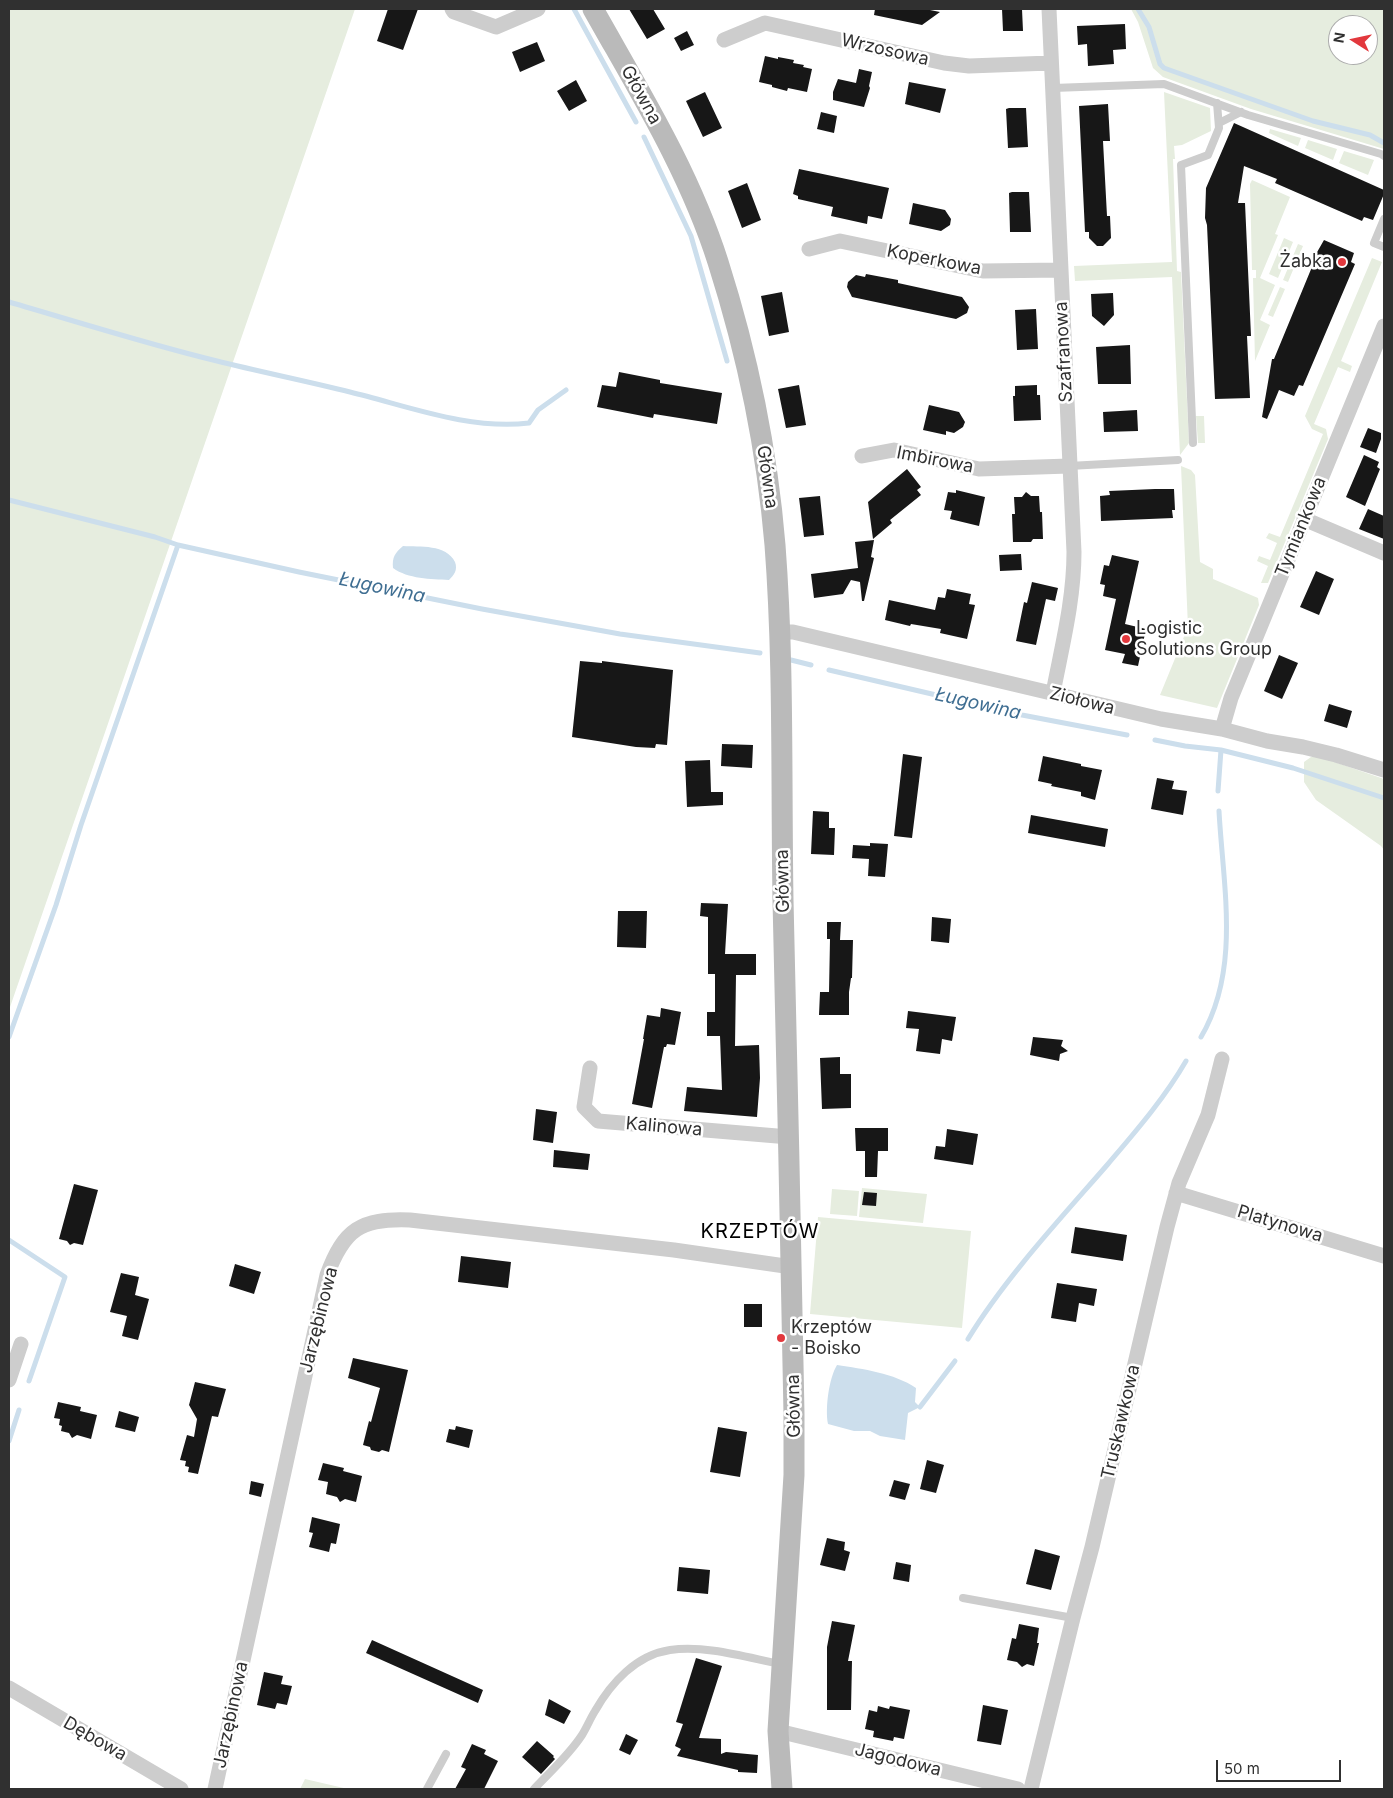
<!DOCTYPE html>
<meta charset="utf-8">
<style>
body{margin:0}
#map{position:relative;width:1393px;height:1798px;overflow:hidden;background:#fff;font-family:Inter,sans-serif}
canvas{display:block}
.frame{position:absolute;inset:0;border:10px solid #303030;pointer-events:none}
.north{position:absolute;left:1328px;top:15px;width:50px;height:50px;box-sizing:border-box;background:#fff;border:1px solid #acacac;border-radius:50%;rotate:280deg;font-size:14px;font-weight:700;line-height:20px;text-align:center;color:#303030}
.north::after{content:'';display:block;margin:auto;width:18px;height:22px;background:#e2383d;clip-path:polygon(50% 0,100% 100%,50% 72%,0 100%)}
.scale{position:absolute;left:1216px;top:1760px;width:125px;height:22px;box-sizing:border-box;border:2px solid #303030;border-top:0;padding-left:6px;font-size:15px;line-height:18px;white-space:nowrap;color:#303030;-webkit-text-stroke:4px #fff;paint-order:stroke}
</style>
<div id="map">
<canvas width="1393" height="1798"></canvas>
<div class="frame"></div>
<div class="north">N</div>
<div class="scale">50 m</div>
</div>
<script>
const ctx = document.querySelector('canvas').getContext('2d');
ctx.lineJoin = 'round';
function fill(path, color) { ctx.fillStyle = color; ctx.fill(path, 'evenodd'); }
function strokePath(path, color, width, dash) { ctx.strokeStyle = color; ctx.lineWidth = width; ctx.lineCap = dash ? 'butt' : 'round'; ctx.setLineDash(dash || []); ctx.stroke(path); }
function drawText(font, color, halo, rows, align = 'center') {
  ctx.font = font + ' Inter,sans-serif'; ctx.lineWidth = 5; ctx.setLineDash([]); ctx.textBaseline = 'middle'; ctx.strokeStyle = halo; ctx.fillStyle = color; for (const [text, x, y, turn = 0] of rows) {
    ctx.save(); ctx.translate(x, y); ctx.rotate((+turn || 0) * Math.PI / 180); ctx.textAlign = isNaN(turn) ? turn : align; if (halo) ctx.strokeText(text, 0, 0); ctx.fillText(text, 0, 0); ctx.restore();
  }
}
const green = new Path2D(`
 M9 9H355L9 1010Z
 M1131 9H1384V149L1251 109 1163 77 1153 68 1138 22ZM1338 25H1368V55H1338Z
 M1164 92 1210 108 1211 131 1182 145 1174 146 1175 159H1173L1177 271 1181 272 1189 443 1180 455 1172 277 1075 281 1074 266 1172 262Z
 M1270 129 1301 138 1298 146 1269 133Z
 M1308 140 1337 149 1333 160 1305 148Z
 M1344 151 1374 160 1368 175 1339 163Z
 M1252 180 1290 197 1275 234 1278 235 1260 278 1275 285 1260 320 1270 325 1255 361 1253 278H1256V270H1252L1250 184Z
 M1284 238 1293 242 1278 278 1269 274Z
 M1298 244 1303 246 1288 282 1283 280Z
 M1372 258 1382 262 1341 361 1352 366 1350 372 1338 367 1314 424 1326 429 1328 439 1268 583H1261L1268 566 1257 561 1259 556 1270 560 1277 543 1266 538 1269 533 1280 537 1323 434 1312 429 1305 416Z
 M1280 287 1285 289 1273 317 1268 315Z
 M1196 416H1204L1205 443H1198Z
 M1181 466 1191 470 1195 475 1200 562 1213 569V579L1258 598 1259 605 1217 708 1160 695 1188 627Z
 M1311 757H1320L1384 779V850L1381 846 1316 800 1304 782V762Z
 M862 1188 927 1194 923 1223 859 1217Z
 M832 1189 859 1191 857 1216 830 1214Z
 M818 1217 971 1231 962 1328 810 1314Z
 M305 1779 348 1789H300Z`);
const water = new Path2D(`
 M403 546C420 547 446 544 455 562 458 570 454 575 449 580 431 579 408 579 393 568 392 557 395 553 403 546Z
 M837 1365C863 1369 894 1373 916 1388L915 1402 920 1407 908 1413 905 1440 880 1436 870 1431H854L828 1424C825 1408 829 1378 837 1365Z`);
const stream = new Path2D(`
 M574 9 636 122
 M1138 9 1149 27 1160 64 1164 68 1313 121 1370 135 1384 143
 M644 137 691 236 727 361
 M9 302C78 322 147 344 217 361 261 372 306 381 350 392 408 406 468 430 529 423L538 410 566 390
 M9 500 155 537 178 545 299 572 482 609 620 634 760 653
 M791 660 811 665
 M829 670 1022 715 1127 735
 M1155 740 1185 746 1221 750 1293 768 1384 798
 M1218 791 1221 750
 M9 1037 56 905 81 825 178 545
 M1201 1037C1241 969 1223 886 1219 811
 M9 1240 65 1277 29 1381
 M968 1339C1005 1278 1061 1218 1108 1164 1136 1131 1164 1099 1186 1061
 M920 1407 955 1361
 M9 1441 19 1410`);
const building = new Path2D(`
 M388 9H418L403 50 377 41Z
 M629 9H653L665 29 647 39Z
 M875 9H925L940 12 922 25 874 15Z
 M1002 9H1022L1023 31H1003Z
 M1125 24 1126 49 1113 50 1114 64 1088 66 1087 44 1078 45 1077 26Z
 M687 31 694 45 681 51 674 38Z
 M537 42 545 61 520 72 512 52Z
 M765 56 778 59V57L794 60 793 63 804 65 803 67 812 69 807 92 788 88 787 91 772 87V85L759 82Z
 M859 69 872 72 869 86 870 88 864 107 833 100V92L838 79 856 83Z
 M576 80 587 101 569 111 557 91Z
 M909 82 946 89 940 113 905 104Z
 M705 92 722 128 703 137 686 101Z
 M1108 104 1110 141H1103L1107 216H1110L1111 238 1103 246H1097L1089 238V232H1085L1079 106Z
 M1009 108H1026L1028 147 1008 148 1006 109Z
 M821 112 837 116 834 133 817 129Z
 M1234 123 1384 190V194L1373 220 1364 217 1362 221 1275 183 1277 179 1244 166 1238 203H1245L1251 336H1247L1250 398 1215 399 1207 225 1205 218 1206 188Z
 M799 169 889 188 882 219 868 216 867 224 831 216 833 207 798 199V196L793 194Z
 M747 183 761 220 742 228 728 191Z
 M1012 192H1029L1031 232H1010L1009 193Z
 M913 203 945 210 951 219 950 225 941 231 909 224Z
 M1324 240 1354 253 1351 262 1355 264 1303 386 1299 385 1294 396 1279 390 1267 419 1262 417 1272 359H1274L1314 262H1313L1316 254Z
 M866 274 898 280V283L962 297 969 307 967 313 956 319 852 297 847 287 848 282 856 275 865 277Z
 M782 292 789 332 769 336 761 296Z
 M1113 293 1114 315 1104 326 1092 316 1091 294Z
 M1036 309 1038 349 1017 350 1015 310Z
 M1130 345 1131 384H1098L1096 347Z
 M619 372 660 380V383L722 393 717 424 654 414 653 418 597 407 602 385 616 387Z
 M799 385 806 425 786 428 778 389Z
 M1037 385V395H1040L1041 420 1014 421 1013 396H1015V386Z
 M929 405 959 412 965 422 963 427 954 433 946 431V435L923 430Z
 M1137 410 1138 431 1104 432 1103 412Z
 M1368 428 1381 433V439L1376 453 1360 447Z
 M1364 455 1379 462 1377 467 1380 469 1365 506 1346 497Z
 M907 469 921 487 917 490 921 495 890 520 892 523 873 539 868 502Z
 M1155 489H1174L1175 510H1172L1173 518 1101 521 1100 496 1110 495 1109 491Z
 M956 490 985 497 979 526 950 519 952 511 944 510 948 492 956 493Z
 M1026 492 1031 496H1039L1040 512H1042L1043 539H1033L1031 542H1013L1012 514H1015L1014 497H1022Z
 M820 496 824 535 804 537 799 498Z
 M1368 509 1384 516V539L1359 529Z
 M874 540 871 557 874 558 864 601H862L860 582 851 580 843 594 814 598 811 574 858 568 855 542Z
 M1021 554 1022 570 1000 571 999 555Z
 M1112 555 1139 561 1125 624 1146 629 1138 666 1122 663 1125 654 1105 650 1116 599 1103 596 1105 585 1100 584 1104 565 1109 566Z
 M1316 571 1334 579 1319 615 1300 607Z
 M1032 582 1058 588 1055 601 1046 599 1036 645 1016 641 1024 602 1027 603Z
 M947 589 971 594 969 604 975 605 967 639 940 633 941 629 911 624 910 626 885 620 889 600 935 610 938 597 945 598Z
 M1279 655 1298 663 1282 699 1264 691Z
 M580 661 602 663V661L673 670 667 745 656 744 655 748 636 747 572 737Z
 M1329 704 1352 711 1347 728 1324 721Z
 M722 744 753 745 752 768 721 766Z
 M903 754 922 757 912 838 894 836Z
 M1043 756 1081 764V766L1102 770 1095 800 1081 796V792L1051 786 1052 784 1038 781Z
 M710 760 711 792H723V805L687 807 685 761Z
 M1157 778 1174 781 1172 789 1187 791 1183 815 1151 809Z
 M813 811 829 812V828H835L834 855 811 854Z
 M1031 815 1108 829 1105 847 1028 833Z
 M870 843 888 844 885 877 868 876 869 859 852 858 853 845 870 846Z
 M701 903 728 904 725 954H756V975H736L735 1046 759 1045 760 1078 757 1117 684 1111 687 1087 722 1090 720 1036H707V1012H715V974H708V917L700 916Z
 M618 911H647L646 948 617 947Z
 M932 917 951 919 949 943 931 941Z
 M827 922H841L840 940H853L852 978H851L849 992V1015H819L820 992H829L830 939H827Z
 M661 1008 681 1012 675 1045 667 1044 666 1047H664L652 1108 632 1104 644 1039H643L647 1015 660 1017Z
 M908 1011 956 1017 952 1041 942 1039 940 1054 916 1051 919 1029 906 1028Z
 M1033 1037 1063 1040 1061 1046 1068 1051 1060 1054 1059 1061 1030 1055Z
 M840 1057V1074H851V1108L822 1109 820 1058Z
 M536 1109 557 1112 553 1143 533 1140Z
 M855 1128H888V1151H878L877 1177H865V1151H856Z
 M947 1129 978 1134 973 1165 934 1159 936 1146 945 1147Z
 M554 1150 590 1154 588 1170 553 1167Z
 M74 1184 98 1190 83 1245 74 1243 70 1245 67 1241 59 1239Z
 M864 1192 877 1193 876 1206 862 1205Z
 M1075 1227 1127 1235 1123 1261 1071 1253Z
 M461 1256 511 1262 508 1288 458 1282Z
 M235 1264 261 1272 254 1294 229 1286Z
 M121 1273 139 1277 135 1295 149 1299 138 1340 122 1336 127 1316 110 1312Z
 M1057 1283 1097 1289 1094 1306 1079 1303 1076 1322 1051 1318Z
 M744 1304H762V1327H744Z
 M353 1358 408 1370 389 1452 382 1450 379 1452 371 1450 370 1447 363 1445 369 1421 371 1422 380 1388 348 1378Z
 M195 1382 226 1389 218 1417 212 1416 198 1474 188 1472 189 1467 185 1466 186 1461 180 1460 187 1435 194 1437 197 1419 189 1405Z
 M58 1402 81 1407 80 1411 97 1415 91 1439 77 1435 72 1438 69 1433 61 1431 62 1426 59 1425 60 1419 54 1418Z
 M119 1411 139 1417 135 1432 115 1427Z
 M456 1426 473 1430 469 1448 446 1442 449 1429 455 1430Z
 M718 1427 747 1432 740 1477 710 1472Z
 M927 1460 944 1465 936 1493 920 1489Z
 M323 1463 344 1468 343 1471 362 1476 356 1502 345 1499 340 1502 337 1497 326 1494 328 1482 318 1480Z
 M894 1480 910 1484 905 1500 889 1496Z
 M251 1481 264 1484 261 1497 249 1494Z
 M312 1517 340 1524 336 1544 331 1543 329 1552 309 1547 313 1533 309 1532Z
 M827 1538 845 1542 844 1550 850 1552 845 1571 820 1565Z
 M1035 1549 1060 1556 1051 1590 1026 1584Z
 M896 1562 911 1565 909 1582 893 1579Z
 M679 1567 710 1570 708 1594 677 1591Z
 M832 1621 855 1625 848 1661H852L851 1710H827V1647Z
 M1019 1624 1039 1628 1037 1643H1039L1034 1666 1027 1664 1022 1667 1017 1662 1007 1660 1012 1638 1016 1639Z
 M372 1640 483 1690 478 1703 366 1653Z
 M696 1658 722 1666 699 1738 721 1739V1754L726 1752 758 1755 757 1773 738 1772V1770L677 1756 681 1749 675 1746 683 1724 676 1722Z
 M264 1672 283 1676 281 1684 292 1686 287 1705 277 1703 275 1709 257 1705Z
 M549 1699 571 1711 564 1724 545 1715Z
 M983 1705 1008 1710 1001 1745 977 1741Z
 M878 1706 889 1709 890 1706 910 1710 904 1739 894 1737 893 1741 873 1737 874 1731 865 1729 869 1710 877 1712Z
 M626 1734 638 1740 630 1755 619 1750Z
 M537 1741 554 1756 553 1757 555 1759 541 1774 522 1757Z
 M472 1744 486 1750 484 1754 498 1761 484 1789H455L466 1769 461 1767Z`);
const lane = new Path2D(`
 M1053 88 1164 84 1248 115 1381 154 1384 156
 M1219 123 1241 112
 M1384 219 1374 243 1384 247
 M1193 443 1181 165 1208 155 1219 128 1217 103
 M1069 466 1178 460
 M963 1598 1073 1618
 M427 1789 446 1754
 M534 1789C550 1772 569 1755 582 1735 587 1727 590 1719 595 1711 611 1683 636 1655 670 1650 706 1645 745 1657 780 1664`);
const street = new Path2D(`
 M452 9 454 12 496 27 538 9
 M1049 9 1074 552C1074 600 1062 646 1053 693
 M724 40 765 23 944 63 969 66 1051 63
 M809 249 840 241 983 271 1061 270
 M862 456 894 450 979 469 1069 466
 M1304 519 1384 553
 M780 632H793L1161 719 1222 729 1267 741 1303 747 1336 755 1384 770
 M1222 729 1231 698 1384 326
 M590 1068 584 1107 598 1121 789 1137
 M1176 1193 1384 1256
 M9 1380 21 1344
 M9 1688 181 1789
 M778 1731 1018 1789
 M215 1789 327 1275C344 1229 361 1218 410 1220L674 1250 792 1267
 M1031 1789 1073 1618 1092 1547 1167 1227 1179 1183 1208 1115 1222 1059`);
const secondary = new Path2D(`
 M593 9C639 91 689 171 718 262 747 353 767 449 775 545 784 663 781 782 783 900 787 1071 791 1243 794 1414V1475L778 1731 782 1789`);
const markers = [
 [1342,262,5,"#e2383d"],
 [1126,639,5,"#e2383d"],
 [781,1338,5,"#e2383d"]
];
const streetNames = [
 ["Wrzosowa",885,50,13],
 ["Główna",641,95,61],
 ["Koperkowa",934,260,11],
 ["Szafranowa",1064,352,-93],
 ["Imbirowa",935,460,11],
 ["Główna",767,477,82],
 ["Tymiankowa",1301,527,-68],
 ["Ziołowa",1082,701,14],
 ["Główna",783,881,-91],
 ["Kalinowa",664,1127,5],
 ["Platynowa",1280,1224,17],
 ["Jarzębinowa",319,1320,-76],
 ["Główna",794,1406,-91],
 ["Truskawkowa",1121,1422,-77],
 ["Jarzębinowa",231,1715,-78],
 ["Dębowa",95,1739,30],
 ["Jagodowa",898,1760,14]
];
const poiNames = [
 ["Żabka",1332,262,"right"],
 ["Logistic",1136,629],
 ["Solutions Group",1136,650],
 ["Krzeptów",791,1328],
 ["- Boisko",791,1349]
];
const waterNames = [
 ["Ługowina",382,588,12],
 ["Ługowina",978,704,13]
];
const quarterNames = [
 ["KRZEPTÓW",760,1232]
];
fill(green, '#e6eddf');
fill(water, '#ccdeec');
strokePath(stream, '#ccdeec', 5);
fill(building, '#171717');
strokePath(lane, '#cdcdcd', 8);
strokePath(street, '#cdcdcd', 15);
strokePath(secondary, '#bababa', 21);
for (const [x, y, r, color] of markers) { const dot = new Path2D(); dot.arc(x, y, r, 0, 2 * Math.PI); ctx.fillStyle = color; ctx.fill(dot); strokePath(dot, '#fff', 2); }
drawText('18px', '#303030', '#fff', streetNames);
drawText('18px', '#303030', '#fff', poiNames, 'left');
drawText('italic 19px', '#3f6e92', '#fff', waterNames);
ctx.letterSpacing = '1px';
drawText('20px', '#000', '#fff', quarterNames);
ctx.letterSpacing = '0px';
</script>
